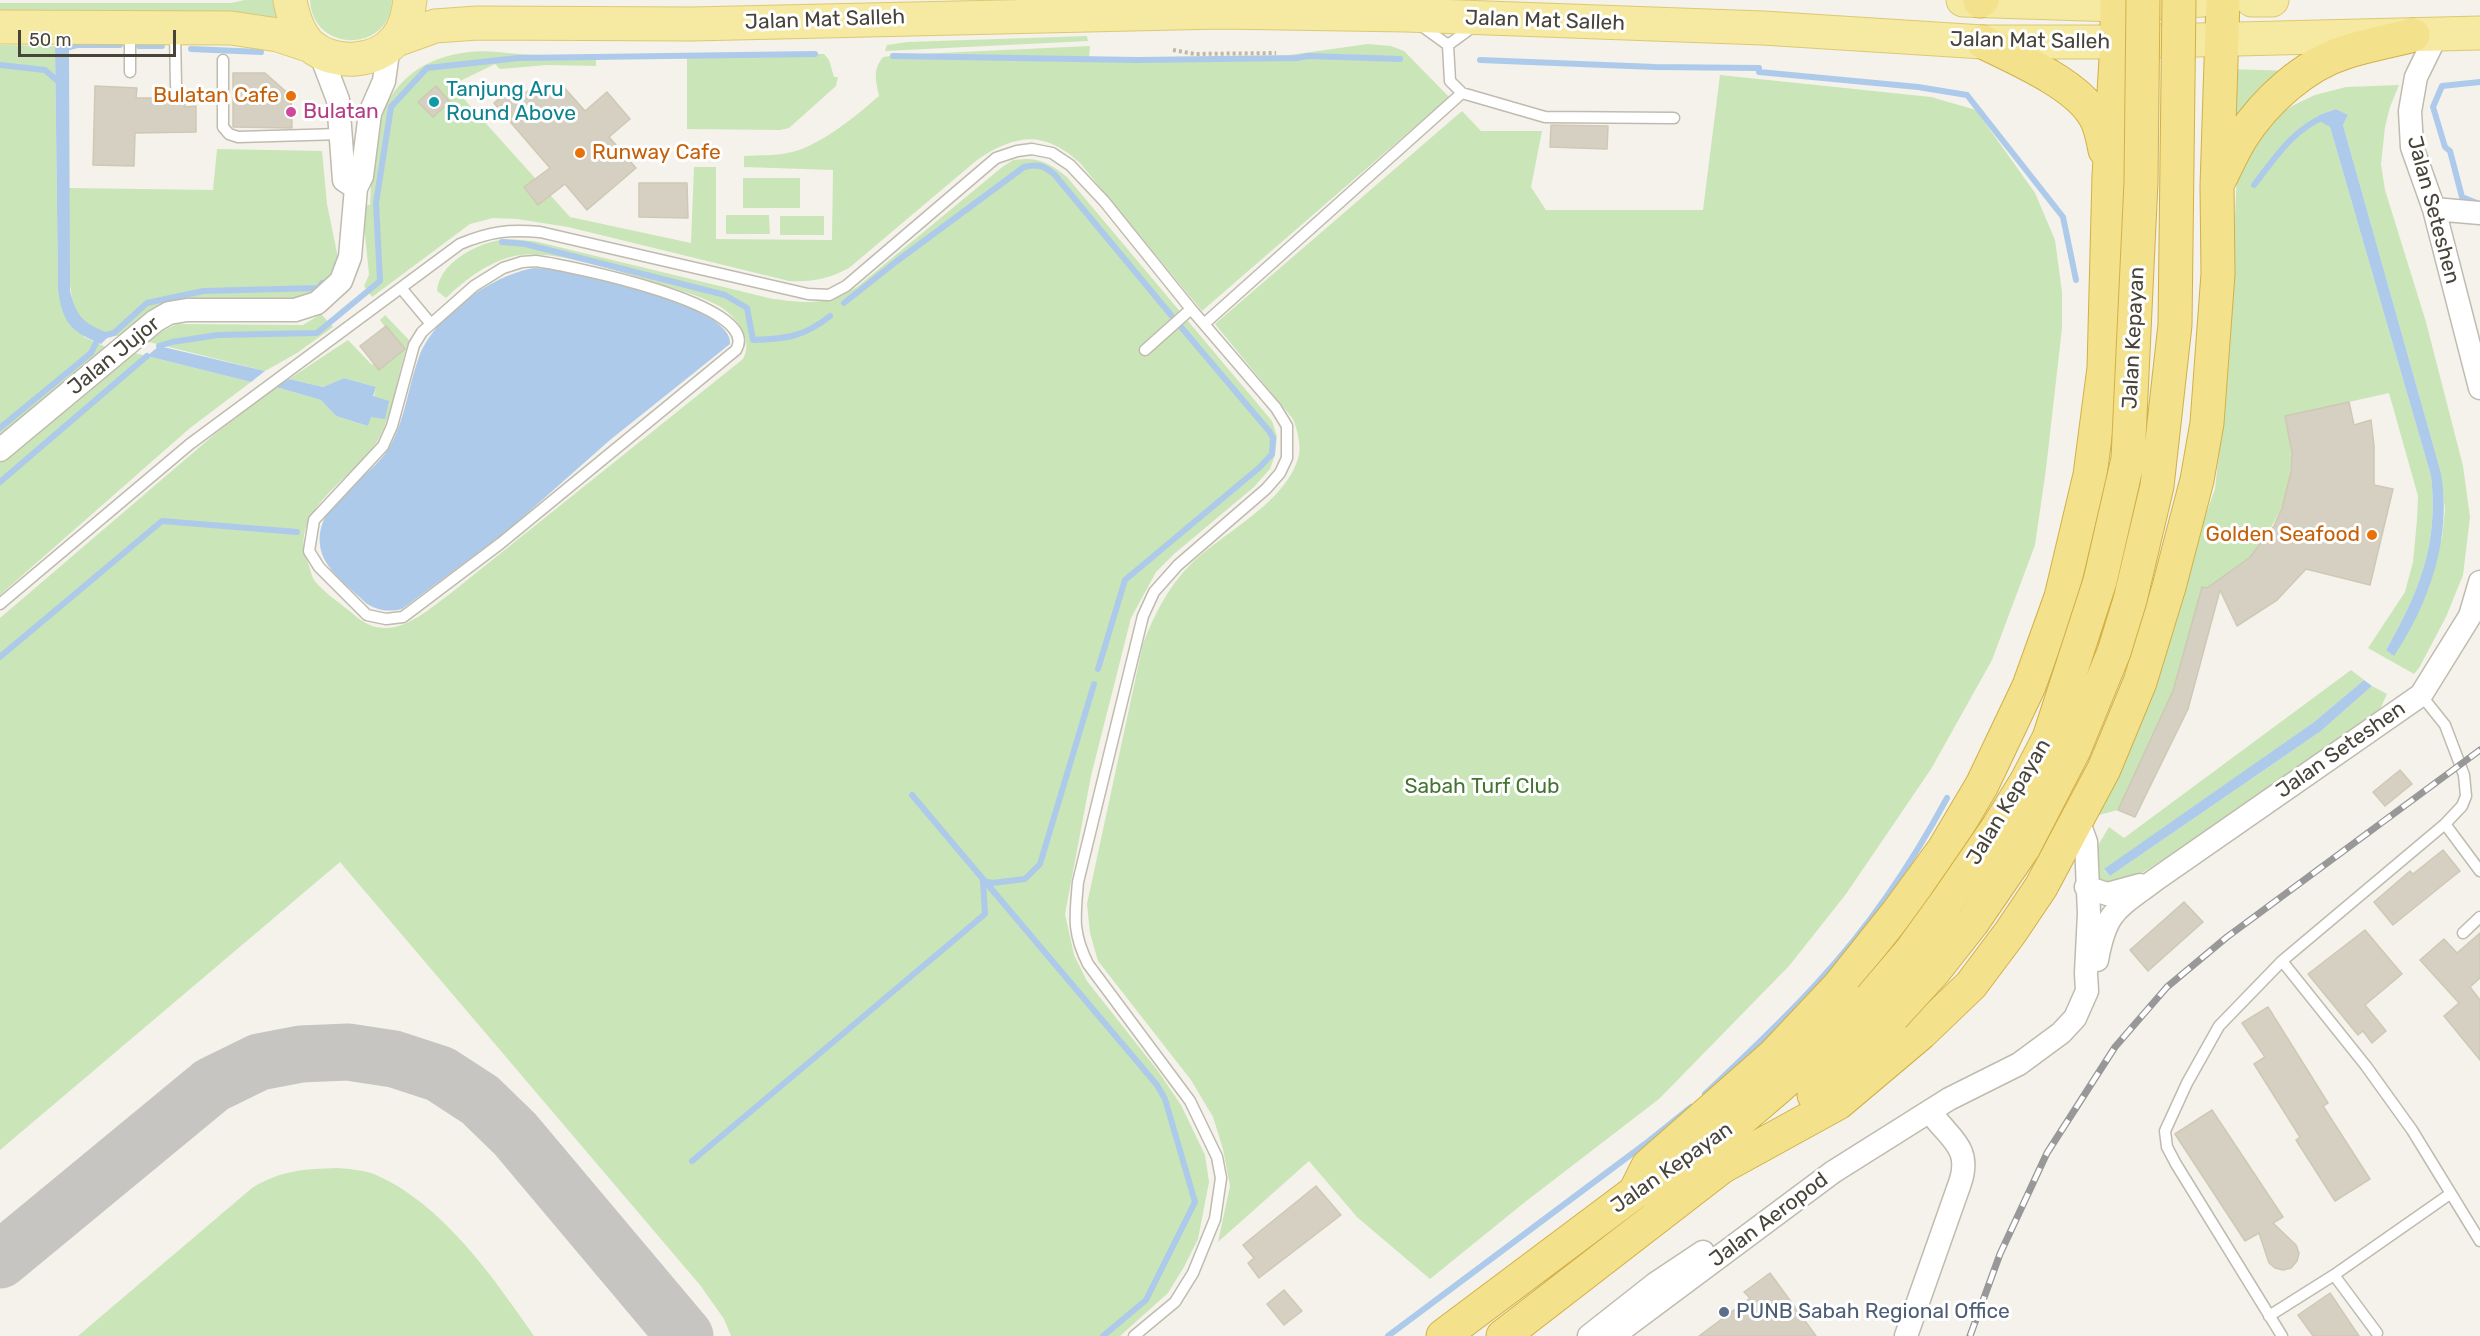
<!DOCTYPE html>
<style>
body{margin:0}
#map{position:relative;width:2480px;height:1336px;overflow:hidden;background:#f4f2eb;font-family:Rubik,sans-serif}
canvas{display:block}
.scale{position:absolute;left:18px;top:30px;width:158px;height:27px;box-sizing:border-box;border:3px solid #484439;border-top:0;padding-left:8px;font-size:18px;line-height:21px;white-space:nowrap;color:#484439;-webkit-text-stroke:4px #fff;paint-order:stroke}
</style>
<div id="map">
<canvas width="2480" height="1336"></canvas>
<div class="scale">50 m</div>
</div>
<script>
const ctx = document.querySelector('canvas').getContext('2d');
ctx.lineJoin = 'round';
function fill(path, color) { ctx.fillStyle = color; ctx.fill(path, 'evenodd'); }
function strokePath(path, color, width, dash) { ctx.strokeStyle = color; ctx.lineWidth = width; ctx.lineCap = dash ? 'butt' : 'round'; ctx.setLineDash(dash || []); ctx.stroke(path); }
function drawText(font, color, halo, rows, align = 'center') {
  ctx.font = font + ' Rubik,sans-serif'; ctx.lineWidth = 6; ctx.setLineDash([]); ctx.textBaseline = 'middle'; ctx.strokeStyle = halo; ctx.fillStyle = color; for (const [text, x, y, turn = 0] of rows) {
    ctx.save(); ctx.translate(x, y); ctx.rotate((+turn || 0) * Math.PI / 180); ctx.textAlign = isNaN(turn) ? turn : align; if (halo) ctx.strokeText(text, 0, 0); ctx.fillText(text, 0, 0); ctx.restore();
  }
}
const green = new Path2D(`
 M245 0H278V20L0 16V3H231Z
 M310 0H392C390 54 312 53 310 0Z
 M1087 36 1088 41 885 51 887 45 908 42Z
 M1368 44 1391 46 1404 51 1449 97 1202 311 1080 163C1044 130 1016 134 977 160L849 268C828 279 813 282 789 281L568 227 517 219 493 218 470 224 372 297 364 286 369 275 362 204 370 205C372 179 370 149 378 123 393 80 424 57 469 52 485 50 503 53 519 54 545 55 571 57 596 58V66L547 65 500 69 495 64 458 82 470 95 464 99 570 217 691 243 694 167H716V239L832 240 833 170 744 167V156C759 155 777 156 792 152 821 145 856 116 879 96 876 80 872 71 883 57L898 55 1090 46 1089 57H1275Z
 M0 45 55 46 58 290 84 337 108 348 0 439Z
 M824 54 829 60 834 77H838L836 86 789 128 780 130 687 129V55Z
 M2226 69 2296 71 2236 120Z
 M1720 75 1931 97 1976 110 2035 193 2055 240 2062 292V328L2046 469 2035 545 1992 660 1931 769 1846 894 1789 966 1659 1099 1525 1202 1430 1279 1357 1217 1309 1161 1218 1242 1230 1186 1223 1149 1213 1117 1191 1080 1098 961 1090 933 1087 904 1143 644C1154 615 1168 587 1190 565 1223 532 1287 503 1299 455 1301 444 1297 429 1293 419L1215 324 1462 111 1481 131H1542L1531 187 1546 210H1703Z
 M2399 85 2390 107 2385 127 2381 164 2385 190 2426 322 2463 466 2470 517 2463 575 2446 617 2419 668 2414 674 2368 648 2405 592 2413 562 2417 520 2418 496 2389 393 2286 416C2304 499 2272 532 2220 590L2202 587 2173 691 2118 810 2095 816 2215 489 2228 372 2237 172 2275 116 2294 105 2315 95 2346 87ZM2336 109 2348 115 2343 125 2441 473 2445 510 2442 538 2394 655 2386 650C2419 592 2439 544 2431 476L2330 127 2319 115Z
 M217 149 322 151 327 204 338 258 330 283 304 299 198 301 120 337C106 333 89 328 79 316 64 296 69 216 68 188L213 190Z
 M1026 159C1043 159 1053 166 1067 177L1272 421 1277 436 1275 455 1270 469 1254 487 1174 554 1156 572 1131 618 1091 776 1065 914 1074 955 1087 981 1158 1071 1181 1105 1205 1155 1209 1182 1198 1239 1184 1267 1168 1293 1120 1336H731L724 1319 700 1285 340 862 0 1150V618L215 434 276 387 321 400 336 416 368 426 376 387 344 378 323 387 289 379 348 340 372 365 398 345 380 320 385 315 409 340C397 373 395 409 378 440 355 479 286 509 308 563 310 568 311 575 314 580 323 592 340 603 352 613 388 647 420 616 451 593L743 359C754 339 737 317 719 306 701 296 679 290 659 284 620 272 562 251 521 255 493 258 466 279 446 298L437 291C439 263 476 244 500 240 511 238 524 241 534 241L773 299C808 303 825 306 857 287L1001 168 1013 160Z
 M743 178H800V208H743Z
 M726 215H769L770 234H726Z
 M780 216H824V235H780Z
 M321 314 333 327 297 353 265 371 149 342 157 334 177 324 303 325Z
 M131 352 251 382 190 428 0 595V463Z
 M2351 670 2364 680 2314 722 2104 870 2110 876 2321 731 2372 686 2387 694 2380 709 2369 719 2191 846 2188 843 2122 886 2089 880 2091 857 2109 827 2124 838Z
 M338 1168C349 1169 363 1170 374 1174 442 1203 493 1277 534 1336H78L252 1188C282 1170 304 1169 338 1168Z`);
const water = new Path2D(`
 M55 46H69L70 291C77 319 85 324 111 334L101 344C70 331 63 323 58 290Z
 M2336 109 2348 115 2343 125 2441 473C2452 537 2430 602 2394 656L2386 650C2419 592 2439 544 2431 476L2330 127 2320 121 2319 115Z
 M534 268C543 269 553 269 562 270 590 274 736 309 730 344L610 440 507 531 402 609C389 612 379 611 367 604 351 588 322 569 320 545 316 499 368 482 389 448 405 421 408 387 419 357 434 316 492 275 534 268Z
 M159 346 265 371 251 382 147 356Z
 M344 378 376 387 373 396 389 401 385 419 371 417 368 426 336 416 321 400 276 387 289 379 323 387Z
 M2364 680 2372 686 2321 731 2110 876 2104 869 2314 722Z`);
const stream = new Path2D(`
 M139 46H162
 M62 49 77 45H120
 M191 49 261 52
 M893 56 1137 60 1297 58 1308 56 1400 59
 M1480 60 1655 67 1759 68V72L1918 87 1967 95 2063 217 2076 280
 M0 65 45 70 60 83
 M2254 185C2275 158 2293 129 2326 116
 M2477 203 2462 197 2450 151 2445 147 2433 107 2442 86 2480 82
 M502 242 525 244 725 295 747 308 753 340C785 339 804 337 830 316
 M844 303 897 261 1024 167C1038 164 1043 165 1054 174L1171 315
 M159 346 172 342 218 335 317 333 380 281 376 203 391 107 427 68 518 58 815 54
 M0 428 91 353 99 337 114 333 147 303 203 291 318 288 322 283
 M0 482 147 356
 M0 657 162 521 297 532
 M1098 669 1125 580 1260 467 1272 454 1273 438 1269 431 1181 327
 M912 795 1157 1085 1165 1099 1195 1202 1146 1300 1103 1336
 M1705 1094C1744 1057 1783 1021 1819 981 1869 927 1912 863 1947 798
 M692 1161 985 914 983 881 992 883 1025 879 1040 864 1094 684
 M1388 1336 1645 1144 1691 1107`);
const taxiway = new Path2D(`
 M0 1260 212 1085 259 1062 301 1054 348 1052 394 1059 440 1074 480 1100 515 1134 685 1336`);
const building = new Path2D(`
 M233 73H265L291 96 292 128 233 127Z
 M536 84 548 97 562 85 585 111 607 92 630 119 609 137 636 168 587 210 565 184 538 205 524 187 550 168 494 103 513 86 522 96Z
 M95 86 137 88 136 98H185V107L196 106V132L135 133 134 166 93 165Z
 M436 86 450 102 433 117 418 102Z
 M1551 125 1608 126 1607 149 1550 147Z
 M639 183H687L688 218 639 217Z
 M386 326 405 349 379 370 360 346Z
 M2349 402 2354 425 2371 420 2374 446V485L2393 489 2370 585 2306 569 2277 600 2237 626 2220 590 2188 709 2135 817 2118 810 2173 691 2202 587 2207 588 2249 558 2274 526 2282 508 2291 472 2292 453 2285 416Z
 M2400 770 2412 784 2385 806 2373 792Z
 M2443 850 2460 871 2393 925 2374 902 2410 871 2413 874Z
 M2184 902 2203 922 2148 971 2130 950Z
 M2365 930 2402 974 2365 1005 2386 1031 2372 1043 2363 1031 2358 1035 2308 974Z
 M2480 933V978L2470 987 2480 1000V1060L2444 1016 2459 1003 2420 960 2444 939 2457 953Z
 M2268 1007 2328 1103 2323 1106 2370 1179 2335 1201 2296 1140 2300 1137 2254 1064 2265 1057 2242 1023Z
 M2212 1110 2283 1217 2273 1223 2296 1245 2299 1253 2297 1261 2291 1268 2283 1270 2275 1268 2269 1263 2259 1233 2245 1241 2175 1134Z
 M1316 1186 1341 1215 1259 1278 1248 1263 1254 1258 1243 1245Z
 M1770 1273 1816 1336H1699L1750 1298 1744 1292Z
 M1284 1290 1302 1311 1284 1325 1267 1304Z
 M2330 1293 2359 1336H2313L2298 1315Z`);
const path = new Path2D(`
 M1173 50 1195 54 1276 53`);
const service = new Path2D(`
 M1419 24 1448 45
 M130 31V72
 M175 32 176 86
 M1448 45 1450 81 1462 93 1545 117 1674 118
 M1448 45 1474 26
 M223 60V127L229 134 238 137 341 134
 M536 261C565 265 764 304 736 350L501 543 403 617 386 619 367 615 319 567 309 551 314 520 383 446 392 426 414 345 422 332 474 286 503 268 522 262Z
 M401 288 431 324
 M1204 324 1462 93
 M1145 350 1191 309
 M0 604 190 444 460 244C489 232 508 229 540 232L808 294 829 295 846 286 996 158 1017 151 1032 149 1052 153 1070 165 1104 201 1191 309 1276 408 1287 426V458L1280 473 1266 489 1178 565 1154 592 1143 616 1078 882C1075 917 1072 932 1088 964L1190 1101 1217 1157 1221 1178 1215 1219 1193 1273 1175 1302 1134 1336
 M2421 695 2445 725 2464 775 2466 796 2462 806 2445 824 2282 961 2366 1066 2412 1130 2480 1241
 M2445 824 2480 871
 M2463 933 2480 917
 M2282 961 2219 1026 2187 1083 2165 1131 2167 1147 2176 1164 2282 1336
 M2334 1275 2377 1333
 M2269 1316 2334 1275 2450 1194`);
const minor = new Path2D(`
 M2437 34 2416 77 2410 111 2412 147 2434 209 2480 388
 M319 50 338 100 344 180 356 188
 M2434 209 2480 213
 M0 450 155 321 169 313 187 310H295L317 303 341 281 350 257 356 188 362 176 370 113 384 81 389 45
 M2086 887 2107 894 2140 885
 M2097 960C2106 910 2117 909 2155 880L2421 695 2470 616 2480 582
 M1589 1336 1655 1284 1703 1252
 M1613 1336 1833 1172 1949 1099 2019 1064 2061 1033 2075 1018 2087 991 2086 973 2089 914 2086 842 2078 820
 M1906 1336 1960 1183C1972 1148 1950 1139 1931 1113`);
const primary = new Path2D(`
 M290 0C293 17 298 34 311 46 335 66 377 63 396 39 406 27 408 14 410 0
 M1963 0 2117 5 2203 0
 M2252 0H2272
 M0 27 231 28 278 35 311 46
 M396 40 435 26 477 23 692 24 1220 12 1406 15 1763 28 1983 42H2117L2480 33`);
const trunk = new Path2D(`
 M1980 1 1982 0
 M1983 42C2015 58 2075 83 2094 115 2100 124 2103 139 2105 150
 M2220 179C2227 165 2233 151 2241 138 2265 101 2304 65 2346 52 2368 45 2391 41 2413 35
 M1814 1095 1862 1052 1893 1016
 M1718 1169 1838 1103 1921 1033 1971 985 2010 933 2041 887 2104 769 2140 682 2169 587 2197 480 2207 423 2218 274 2217 186 2223 0
 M1635 1192 1648 1166 1773 1056 1839 986 1898 912 1944 849 1982 785 2029 686 2061 597 2090 475 2104 368 2109 176 2117 42V0
 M1443 1336 1635 1192C1681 1170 1719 1138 1758 1105 1798 1071 1836 1037 1871 998
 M1503 1336 1736 1156`);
const rail = new Path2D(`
 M1970 1336 2000 1254 2047 1153 2115 1047 2167 987 2227 937 2480 750`);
const trunkBridge = new Path2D(`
 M1871 998 1911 951 1945 904 1998 827 2026 782 2049 738 2100 581 2128 459 2141 182 2143 0
 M1893 1016 1935 970 1972 923 2024 847 2074 750 2114 652 2130 600 2157 486 2175 325 2179 0`);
const markers = [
 [291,96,6,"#e8710a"],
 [434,102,6,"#0f9aa8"],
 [291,112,6,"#d1479c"],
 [580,153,6,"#e8710a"],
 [2372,535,6,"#e8710a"],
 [1724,1312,6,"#5c6f8a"]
];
const streetNames = [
 ["Jalan Mat Salleh",825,20,-2],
 ["Jalan Mat Salleh",1545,21,2],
 ["Jalan Mat Salleh",2030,41,1],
 ["Jalan Seteshen",2433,210,75],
 ["Jalan Kepayan",2134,338,-87],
 ["Jalan Jujor",114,356,-39],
 ["Jalan Seteshen",2341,750,-35],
 ["Jalan Kepayan",2009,802,-59],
 ["Jalan Kepayan",1672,1168,-35],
 ["Jalan Aeropod",1769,1220,-37]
];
const cultureNames = [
 ["Tanjung Aru",446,90],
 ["Round Above",446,114]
];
const foodNames = [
 ["Bulatan Cafe",279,96],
 ["Runway Cafe",592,153,"left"],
 ["Golden Seafood",2360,535]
];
const hotelNames = [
 ["Bulatan",303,112]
];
const parkNames = [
 ["Sabah Turf Club",1482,787]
];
const serviceNames = [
 ["PUNB Sabah Regional Office",1736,1312]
];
fill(green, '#cae5b7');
fill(water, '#adcaeb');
strokePath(stream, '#adcaeb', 6);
strokePath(taxiway, '#c6c5c2', 57);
fill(building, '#d5d0c1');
strokePath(building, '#cfc8b5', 1.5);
strokePath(service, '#bfbbae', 13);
strokePath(minor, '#bfbbae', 25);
strokePath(primary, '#dbc972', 35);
strokePath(trunk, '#d2b047', 35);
strokePath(path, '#c0b8a0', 4, [3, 3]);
strokePath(service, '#fff', 10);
strokePath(minor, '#fff', 22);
strokePath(primary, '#f6e9a1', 33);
strokePath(trunk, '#f4e18c', 33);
strokePath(rail, '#989898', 7);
strokePath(rail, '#fff', 4.5, [14]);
strokePath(trunkBridge, '#d2b047', 35, []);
strokePath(trunkBridge, '#f4e18c', 33);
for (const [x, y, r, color] of markers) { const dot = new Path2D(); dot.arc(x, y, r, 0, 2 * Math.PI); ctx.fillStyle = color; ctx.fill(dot); strokePath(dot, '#fff', 2); }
drawText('21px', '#484439', '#fff', streetNames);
drawText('21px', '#0d838f', '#fff', cultureNames, 'left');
drawText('21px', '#c56008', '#fff', foodNames, 'right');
drawText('21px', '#b23c85', '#fff', hotelNames, 'left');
drawText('21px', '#427630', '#fff', parkNames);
drawText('21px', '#4e5e75', '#fff', serviceNames, 'left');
</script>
